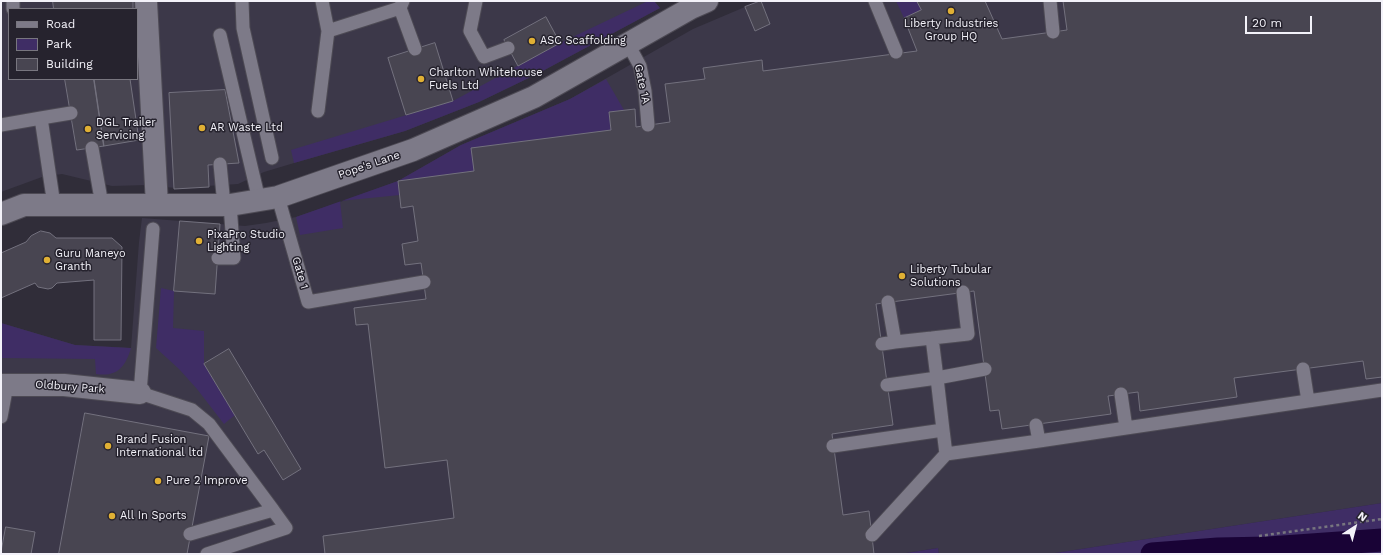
<!DOCTYPE html>
<style>
body{margin:0}
#map{position:relative;width:1383px;height:555px;overflow:hidden;background:#302d39;font-family:"Work Sans",sans-serif}
canvas{display:block}
.frame{position:absolute;inset:0;border:2px solid #f3f2f9;pointer-events:none}
.legend{position:absolute;left:8px;top:8px;width:130px;height:72px;box-sizing:border-box;background:#26232e;border:1px solid #78767f;margin:0;padding:5px 7px;list-style:none;font-size:12px;color:#f3f2f9}
.legend li{display:flex;align-items:center;gap:8px;height:20px}
.legend b{width:20px;border:1px solid #78767f}
.north{position:absolute;left:1335px;top:507px;width:40px;height:40px;-webkit-text-stroke:3px #26232e;paint-order:stroke;rotate:36deg;font-size:11px;font-weight:700;line-height:16px;text-align:center;color:#f3f2f9}
.north::after{content:'';display:block;margin:auto;width:14px;height:18px;background:#f3f2f9;clip-path:polygon(50% 0,100% 100%,50% 72%,0 100%)}
.scale{position:absolute;left:1245px;top:16px;width:67px;height:18px;box-sizing:border-box;border:2px solid #f3f2f9;border-top:0;padding-left:5px;font-size:12px;line-height:14px;white-space:nowrap;color:#f3f2f9;-webkit-text-stroke:3px #26232e;paint-order:stroke}
</style>
<div id="map">
<canvas width="1383" height="555"></canvas>
<div class="frame"></div>
<ul class="legend">
<li><b style="height:5px;background:#7d7a88"></b>Road</li>
<li><b style="height:11px;background:#3f2d65"></b>Park</li>
<li><b style="height:11px;background:#484551"></b>Building</li>
</ul>
<div class="north">N</div>
<div class="scale">20 m</div>
</div>
<script>
const ctx = document.querySelector('canvas').getContext('2d');
ctx.lineJoin = 'round';
function fill(path, color) { ctx.fillStyle = color; ctx.fill(path, 'evenodd'); }
function strokePath(path, color, width, dash) { ctx.strokeStyle = color; ctx.lineWidth = width; ctx.lineCap = dash ? 'butt' : 'round'; ctx.setLineDash(dash || []); ctx.stroke(path); }
function drawText(font, color, halo, rows, align = 'center') {
  ctx.font = font + ' "Work Sans",sans-serif'; ctx.lineWidth = 3; ctx.setLineDash([]); ctx.textBaseline = 'middle'; ctx.strokeStyle = halo; ctx.fillStyle = color; for (const [text, x, y, turn = 0] of rows) {
    ctx.save(); ctx.translate(x, y); ctx.rotate((+turn || 0) * Math.PI / 180); ctx.textAlign = isNaN(turn) ? turn : align; if (halo) ctx.strokeText(text, 0, 0); ctx.fillText(text, 0, 0); ctx.restore();
  }
}
const built = new Path2D(`
 M1 1H654L660 8 537 74 479 102 405 131 294 163 264 172 238 184 175 188 147 185 112 186 62 174 42 177 1 192ZM9 9H137V79H9Z
 M759 1H1382V503L1049 554H939L938 548 900 554H1V323L75 345 131 348 139 242 142 218 245 226 266 223 296 217 340 202 398 181 461 145 570 99 693 29Z`);
const green = new Path2D(`
 M648 1H654L660 8 537 74 479 102 405 131 294 163 291 150 453 101 560 43Z
 M896 1H917L921 10 904 18Z
 M606 79 624 110 609 112 611 130 472 148 474 171 398 181 400 195 340 201 343 228 300 235 296 217 398 181 461 145 570 99Z
 M161 288 174 291 173 328 204 331V364L235 415 224 424 197 389 179 369 156 348Z
 M1 323 75 345 131 348C125 368 117 377 96 374L95 359 1 358Z
 M1382 503V554H1049L1068 551Z
 M938 548 939 554H900Z`);
const canal = new Path2D(`
 M1152 554 1218 549 1269 548 1382 540`);
const building = new Path2D(`
 M53 1H133V9H54Z
 M761 1 770 24 755 31 745 7Z
 M917 1H985L1002 39 1067 30 1063 1H1382V377L1366 379 1363 361 1234 378 1237 397 1140 411 1138 392 1108 396 1111 414 1002 429 999 410 990 411 974 291 876 304 893 425 832 434 843 515 869 511 874 554H325L323 536 454 518 447 460 385 468 368 324 356 325 354 308 426 299 421 263 405 265 402 244 418 241 413 206 401 208 398 181 474 171 471 148 611 130 609 112 635 109 636 127 670 122 665 84 705 79 703 68 762 60 763 71 917 51 904 18 921 10Z
 M546 17 560 43 518 66 504 40Z
 M435 43 453 101 406 115 388 58Z
 M65 79H94L104 146 77 150Z
 M94 79H130L139 140 104 146Z
 M225 90 239 163 208 165 209 187 174 189 169 93Z
 M180 221 220 224 215 294 174 291Z
 M41 231 50 233 56 238H112L122 247 121 340H94V280L57 283 52 288 48 289 38 287 35 283 1 298V253L26 242 31 236Z
 M229 349 301 469 283 480 264 450 258 454 204 364Z
 M85 413 209 436 187 554H59Z
 M6 527 35 532 31 554H1Z`);
const path = new Path2D(`
 M1259 536 1382 519`);
const service = new Path2D(`
 M13 1V9
 M242 1 243 28 272 158
 M322 1 328 31
 M476 1 470 31 484 57 508 48
 M875 1 896 52
 M1050 1 1053 32
 M400 8 415 49
 M220 35 259 200
 M628 44 640 66 645 91 648 125
 M318 111 328 31 400 8 403 1
 M41 118 71 113
 M1 125 41 118 54 205
 M92 148 102 205
 M220 164 224 205
 M278 197 308 302 424 282
 M153 229 140 393 192 410 209 424 273 510
 M218 258H234L230 205
 M963 292 968 334 932 338 937 378 985 369
 M888 302 895 342 932 338
 M882 344 895 342
 M1303 369 1308 401 1382 390
 M887 385 937 378 943 430
 M1121 394 1126 428 1308 401
 M1 417 7 385
 M1036 425 1039 441 1126 428
 M833 446 943 430 946 454
 M190 534 273 510 286 528 207 554
 M872 535 946 454 1039 441`);
const minor = new Path2D(`
 M146 1 157 205
 M1 214 24 205H230L278 197 413 150 534 97 691 8 707 1
 M1 385H64L140 393`);
const markers = [
 [951,11,4,"#e0b034"],
 [532,41,4,"#e0b034"],
 [421,79,4,"#e0b034"],
 [202,128,4,"#e0b034"],
 [88,129,4,"#e0b034"],
 [199,241,4,"#e0b034"],
 [47,260,4,"#e0b034"],
 [902,276,4,"#e0b034"],
 [108,446,4,"#e0b034"],
 [158,481,4,"#e0b034"],
 [112,516,4,"#e0b034"]
];
const poiNames = [
 ["Liberty Industries",951,24,"center"],
 ["Group HQ",951,37,"center"],
 ["ASC Scaffolding",540,41],
 ["Charlton Whitehouse",429,73],
 ["Fuels Ltd",429,86],
 ["DGL Trailer",96,123],
 ["Servicing",96,136],
 ["AR Waste Ltd",210,128],
 ["PixaPro Studio",207,235],
 ["Lighting",207,248],
 ["Guru Maneyo",55,254],
 ["Granth",55,267],
 ["Liberty Tubular",910,270],
 ["Solutions",910,283],
 ["Brand Fusion",116,440],
 ["International ltd",116,453],
 ["Pure 2 Improve",166,481],
 ["All In Sports",120,516]
];
const streetNames = [
 ["Gate 1A",642,84,78],
 ["Pope's Lane",369,165,-19],
 ["Gate 1",300,273,74],
 ["Oldbury Park",70,387,4]
];
fill(built, '#3c3849');
fill(green, '#3f2d65');
strokePath(canal, '#190336', 23);
fill(building, '#484551');
strokePath(building, '#73717e', 1);
strokePath(service, '#4d4a54', 15);
strokePath(minor, '#4d4a54', 24);
strokePath(path, '#77757f', 2.5, [3, 3]);
strokePath(service, '#7d7a88', 13);
strokePath(minor, '#7d7a88', 22);
for (const [x, y, r, color] of markers) { const dot = new Path2D(); dot.arc(x, y, r, 0, 2 * Math.PI); ctx.fillStyle = color; ctx.fill(dot); strokePath(dot, '#26232e', 1.5); }
drawText('11px', '#f3f2f9', '#26232e', poiNames, 'left');
drawText('11px', '#f3f2f9', '#26232e', streetNames);
</script>
